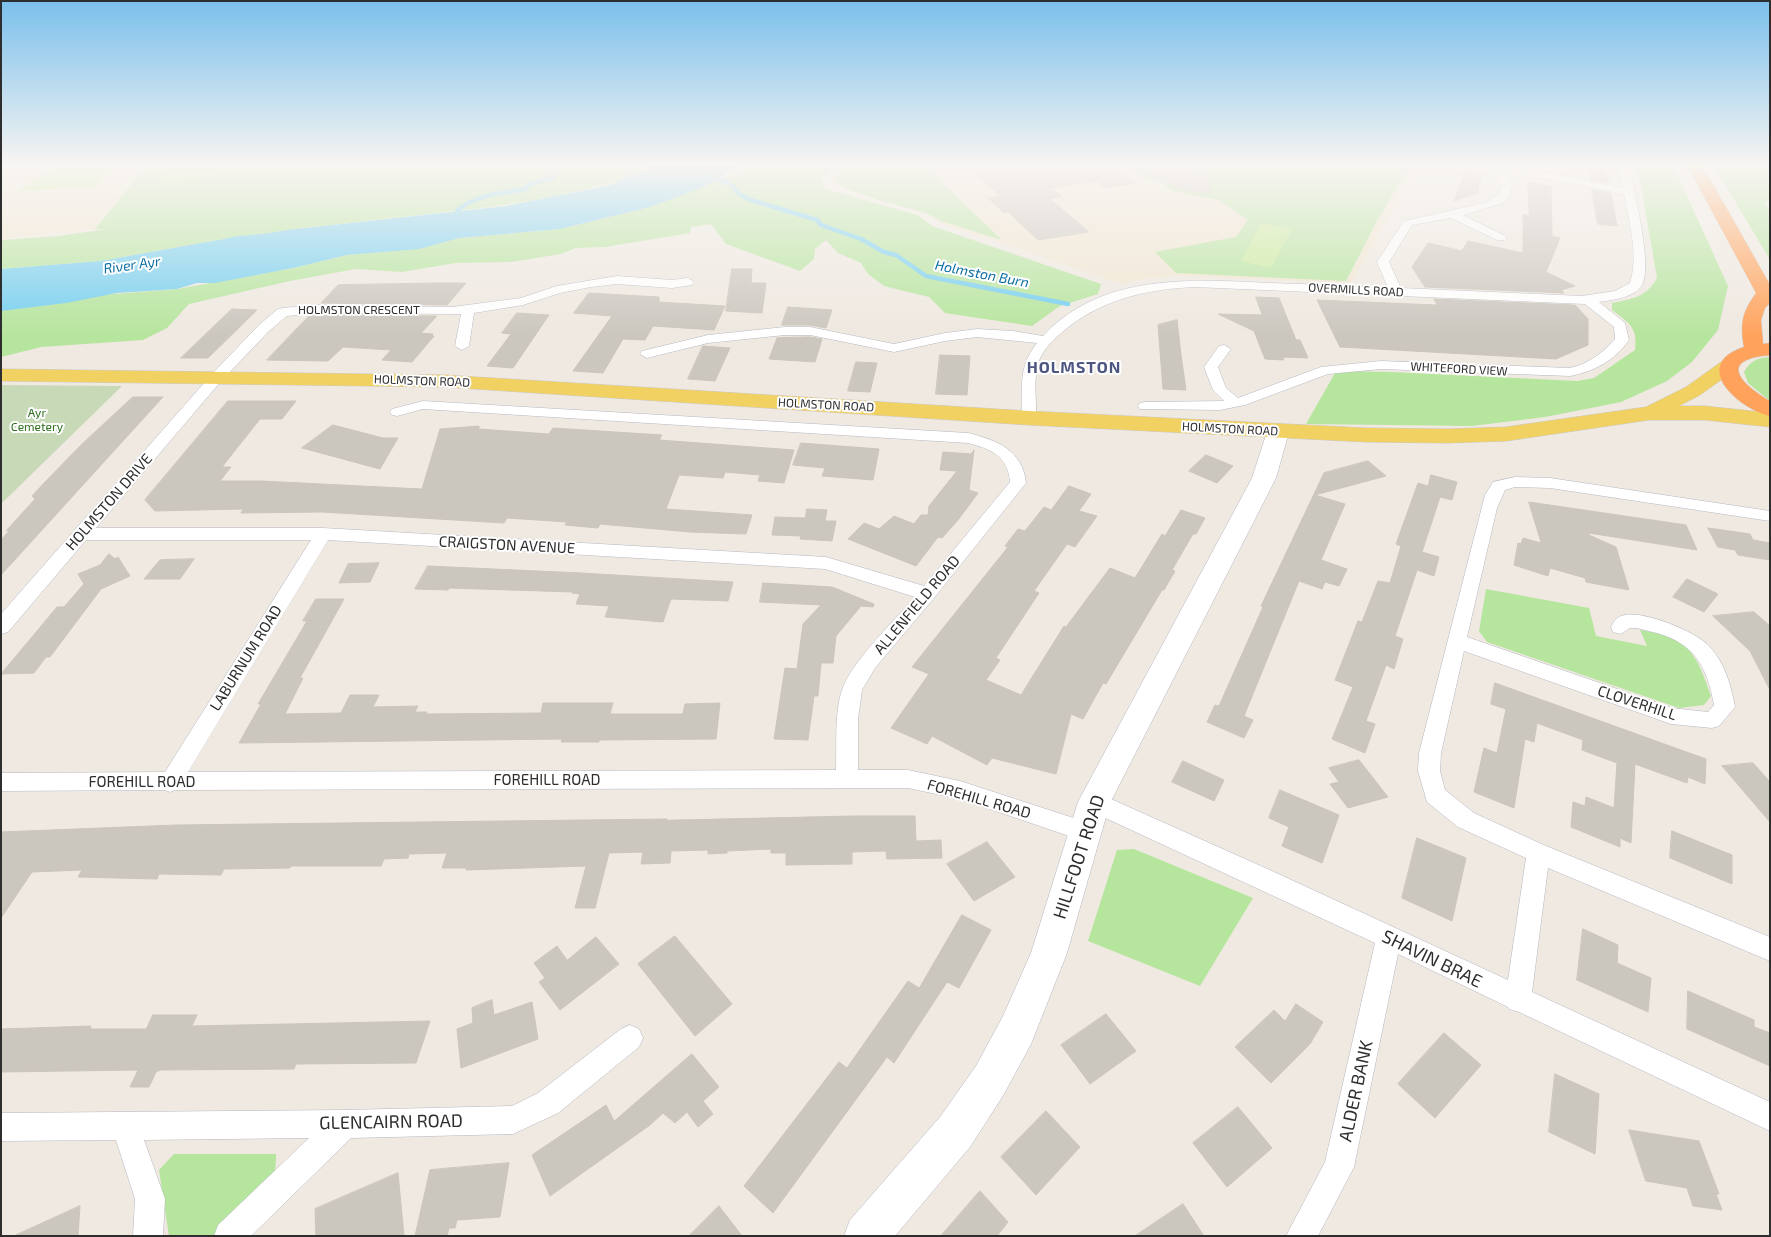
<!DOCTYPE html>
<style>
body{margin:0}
#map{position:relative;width:1771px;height:1237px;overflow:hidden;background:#efe9e1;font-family:"Exo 2",sans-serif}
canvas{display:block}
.frame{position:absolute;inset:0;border:2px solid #2e2e2e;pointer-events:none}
</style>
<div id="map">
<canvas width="1771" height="1237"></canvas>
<div class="frame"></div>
</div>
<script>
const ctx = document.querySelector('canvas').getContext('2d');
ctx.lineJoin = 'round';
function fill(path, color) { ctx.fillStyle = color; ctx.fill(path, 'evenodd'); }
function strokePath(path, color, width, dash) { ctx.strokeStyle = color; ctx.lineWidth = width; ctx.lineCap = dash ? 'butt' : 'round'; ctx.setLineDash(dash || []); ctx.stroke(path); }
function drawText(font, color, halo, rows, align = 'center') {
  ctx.font = font + ' "Exo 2",sans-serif'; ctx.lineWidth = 4; ctx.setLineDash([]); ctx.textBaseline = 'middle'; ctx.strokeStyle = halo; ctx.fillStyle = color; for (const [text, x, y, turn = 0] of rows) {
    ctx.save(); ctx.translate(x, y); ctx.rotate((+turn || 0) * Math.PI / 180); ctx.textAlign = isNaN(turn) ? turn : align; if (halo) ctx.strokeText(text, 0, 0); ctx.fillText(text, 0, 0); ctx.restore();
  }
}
const education = new Path2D(`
 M1 163H149L95 229 1 239Z
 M832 163H1419L1351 283 1182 276 1141 279 1121 284 1019 248 944 225 923 214 840 189 830 181 838 166Z`);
const green = new Path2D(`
 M149 163H661L621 180 550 198 482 208 304 228 212 241 101 261 1 269V240L59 236 106 229H95Z
 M760 163H831L839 166 822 179 825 189 918 215 932 226 1101 284 1098 294 1060 306 1032 326 945 313 929 297 884 286 868 274 861 263 838 253 826 240 815 249 814 259 800 271 726 244 711 224 691 227 690 233 605 247 576 248 561 254 511 262 456 263 402 272 356 269 290 281 189 304 167 328 143 340 41 347 1 357V311L101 295 177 289 293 268 347 255 388 251 459 238 560 229 650 207Z
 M838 163H921L1002 240 941 221 926 213 882 201 844 188 834 180 844 166Z
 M1126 163H1412L1378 219 1346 281 1176 273 1155 252 1236 237 1248 220 1219 200 1172 191 1157 179 1149 180Z
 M1634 163H1672L1728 286 1718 330 1692 362 1667 381 1621 402 1545 417 1472 426 1306 424 1335 373 1342 371 1391 372 1578 381 1594 378 1635 350C1638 327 1629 323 1612 310V303C1632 299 1647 297 1657 278L1641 186Z
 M1712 163H1770V202H1764L1770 211V260Z
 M1770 357V401L1748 383 1744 372C1750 361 1757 358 1770 357Z
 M1486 589 1589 608 1596 636 1647 646 1640 630C1688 637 1696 652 1711 696L1704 705 1679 708 1487 642 1479 631Z
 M1134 849 1253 898 1200 986 1088 941 1117 850Z
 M174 1154H276L275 1178 213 1236H169L159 1170Z`);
const cemetery = new Path2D(`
 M1 385 122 386 1 504Z`);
const pitch = new Path2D(`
 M160 163H309L162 182 166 166 159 167Z
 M116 166 94 188 18 191 54 167Z
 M1261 223 1292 229 1271 268 1241 261Z`);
const water = new Path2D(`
 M662 163H745L703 187 650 207 560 229 459 238 419 249 347 255 293 268 215 283H197L177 289 117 293 66 303 1 311V269L101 261 212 241C222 240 230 237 239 236 256 235 271 233 287 230L506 206 610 185 630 176 648 171Z`);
const stream = new Path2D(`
 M646 164 664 168
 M709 177 728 183
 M527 185 554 177
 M733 186 739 194 748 199 817 220 821 225 861 239 884 252 896 255 926 276 1068 304
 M457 211C476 194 503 193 527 189`);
const building = new Path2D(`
 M985 163H1108L1135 183 1105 188 1097 181 1051 188 1062 197 1050 199 1089 232 1038 240 1008 212 1004 213 988 198 1000 196 976 174 995 171Z
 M1588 163H1601L1609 183 1591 180Z
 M1178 165 1203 173 1206 176 1212 193 1182 190 1173 185 1141 173 1166 166Z
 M1465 171 1481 174 1478 193 1454 201Z
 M1528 182 1551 186 1552 236 1560 238 1546 272 1575 286 1561 290 1564 293 1425 287 1412 267 1428 243 1462 251 1468 241 1523 253V214L1529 216Z
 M1592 190 1611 193 1617 226 1598 224Z
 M732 269H752L751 283H766L762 313 726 311Z
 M436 283H466L447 305 321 303 338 285Z
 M589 293 659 297V302L725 306 714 330 653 326 645 340 623 339 603 373 573 371 612 316 574 313Z
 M1256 297 1279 298 1296 340H1300L1308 358 1283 357 1284 360 1265 359 1254 331 1218 314 1262 315Z
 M1434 299 1575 305 1588 319V345L1556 359 1340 347 1317 300 1437 305Z
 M788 307 818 309 832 310 826 328 810 325H782Z
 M232 309 257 310 208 358H181Z
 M517 313 549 315 513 368 487 366 511 334 502 333Z
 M309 316 316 315 437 316 421 333 433 334 432 336H434L412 362 382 360 391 350 343 347 328 361 267 360Z
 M1177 320 1181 355 1186 390 1163 389 1158 325Z
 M810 337 822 339 815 362 769 359 777 338Z
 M703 346 730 348 715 381 688 379Z
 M940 355 970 356 967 395 936 394Z
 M856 362 877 363 870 392 848 391Z
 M133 397H163L1 575V540L10 530 6 531 35 499 32 496 45 482 82 444Z
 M228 401H296L282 419H260L222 467H231L220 481H261L422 489 440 429 479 426V429L549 434 553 428 662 435 659 440 794 450 784 483 758 481 760 475 725 472 723 478 679 475 666 509 752 515 746 534 690 532 600 524 598 528 565 525 567 522 507 518 504 523 322 512 241 513 243 509 155 511 145 500Z
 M333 425 383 438H398L380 469 302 448Z
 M801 443 879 449 873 480 822 476 825 468 793 465Z
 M974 450 969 490 978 493 958 520 942 538 938 537 916 566 848 539 864 523 879 529 894 516 914 524 921 515H928L929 506 957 471 940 470 943 452 971 454Z
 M1206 455 1233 466 1217 483 1189 471Z
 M1368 461 1386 476 1315 495 1345 504 1321 560 1347 569 1339 586 1325 582 1322 589 1299 581 1244 716 1253 720 1244 738 1207 722 1215 705 1219 706 1263 607 1261 606 1324 473Z
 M1431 475 1457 482 1452 500 1440 497 1422 552 1439 557 1434 576 1417 570 1395 636 1403 639 1394 669 1386 665 1366 721 1375 724 1365 753 1332 739 1353 687 1335 680 1358 621 1362 622 1378 581 1390 583 1401 546 1396 544 1418 483 1428 486Z
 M1069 486 1091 494 1079 511 1097 516 1075 547 1067 544 1034 591 1039 593 996 658 1000 660 986 680 1021 695 1064 626 1066 627 1110 568 1135 578 1162 534 1165 536 1181 510 1205 518 1196 534H1193L1172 570 1175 571 1164 590H1162L1106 684 1103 683 1083 719 1071 714 1056 774 992 758 987 765 932 736 927 744 891 728 929 674 912 667 1008 547 1005 546 1018 529 1025 531 1044 507 1051 510Z
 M1529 502 1686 525 1697 550 1589 533V535L1616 547 1629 590 1586 582 1585 578 1550 568 1548 576 1514 565 1518 543 1521 544 1523 538 1541 543Z
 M807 509 827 510 825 521H836L832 541 800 539 801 536 772 535 775 517 805 518Z
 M1708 528 1750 534 1753 540 1770 543V560L1738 555 1735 550 1718 547Z
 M109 554 115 559 118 557 130 576 101 589 50 657H46L34 673 1 674 57 607H64L84 584 78 574 100 565Z
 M194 559 180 579H144L160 560Z
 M379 563 370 582 339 583 348 564Z
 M428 566 581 573 733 582 728 601 671 599 663 622 605 617 609 606 576 604 580 594 572 593V592L449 588 448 590 415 589Z
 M1687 579 1718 594 1704 612 1673 597Z
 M763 583 832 587 874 604 873 607 861 606 836 636 833 663H821L818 696H814L808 740 774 739 785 668 797 669 803 624 821 605 760 602Z
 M316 599H344L300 678H303L285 714 341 713 350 695H379L373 707 418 706 415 712H427L426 714 541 713 543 703H613L610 714H683L685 704 720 703 716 739 599 740V742H561L562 739 239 743 261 704H258L307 621H303Z
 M1754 612 1770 626V690L1750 651 1713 616Z
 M1495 683 1706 759 1705 784 1688 777 1687 783 1635 764 1631 843 1620 838V847L1571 827 1573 802 1585 806 1586 797 1614 808 1617 763 1582 750 1583 740 1537 723 1534 742 1525 739 1514 808 1474 792 1484 748 1497 753 1506 709 1491 704Z
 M1359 760 1388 797 1348 808 1330 784 1339 782 1329 768Z
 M1183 761 1224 780 1214 801 1172 782Z
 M1753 763 1770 782V822L1722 766Z
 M1280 790 1339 815 1322 863 1282 846 1289 827 1269 818Z
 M852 816H915L916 841 941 840 942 858 887 859 886 851 852 852V864L786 865V853H771V849L727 851V853L708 854V850L671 851 670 863 641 864 643 852 609 853 595 908H575L586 866 466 870V868H442L447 853 409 854 408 858 384 859 381 866H291L290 868 224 869 221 875 159 874 157 879 78 877 82 870 32 872 1 918V832L176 825 667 819V820Z
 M1672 831 1732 855V884L1670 858Z
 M1417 838 1466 858 1452 921 1402 898Z
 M987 842 1015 877 974 901 947 864Z
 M962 915 991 930 959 988 947 982 894 1063 887 1057 773 1213 744 1186 839 1062 847 1068 908 981 919 988Z
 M1583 929 1618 945 1617 963 1651 978 1648 1012 1577 980Z
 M675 936 732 1004 695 1036 638 964Z
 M596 937 619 964 560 1010 539 982 545 978 534 963 557 946 567 960Z
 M1688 991 1754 1020V1027L1770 1033V1066L1687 1029Z
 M492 1000 494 1015 532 1002 538 1039 461 1068 457 1029 473 1023 472 1008Z
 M1296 1004 1323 1022 1310 1044 1271 1083 1235 1047 1274 1010 1285 1021Z
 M1106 1014 1136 1051 1090 1084 1061 1045Z
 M153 1015H197L192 1026 430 1021 416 1063 296 1064 294 1069 160 1070 156 1072 149 1087H130L138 1070 1 1072V1029L91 1026 90 1029H146Z
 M1444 1033 1481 1065 1435 1118 1398 1084Z
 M692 1054 719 1087 703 1101 713 1114 698 1127 687 1112 675 1123 663 1113 650 1125 550 1196 532 1155 606 1105 614 1121Z
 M1555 1074 1599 1094 1595 1154 1549 1132Z
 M1238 1107 1272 1148 1227 1187 1193 1143Z
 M1046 1111 1080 1147 1036 1195 1001 1157Z
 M1629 1130 1699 1141 1719 1194H1716L1722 1210 1693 1206 1687 1188 1646 1181Z
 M509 1163 500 1217 457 1220 455 1228H449L447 1236H415L430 1170Z
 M398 1173 404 1236H316L315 1209Z
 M980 1191 1008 1222 997 1236H941Z
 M1183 1204 1204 1236H1135Z
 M80 1206 78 1236H14Z
 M719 1206 742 1236H689Z`);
const street = new Path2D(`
 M1486 163H1497L1503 169 1544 172 1623 188 1617 163H1627L1630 169C1634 193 1653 266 1642 285 1634 298 1612 300 1599 302L1625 323 1629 340C1614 361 1595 371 1570 376L1381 369 1328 374 1245 405 1220 410 1140 409 1138 406 1140 403 1145 402 1224 401 1213 390 1204 367 1219 346 1224 345 1231 349 1218 367 1226 388 1238 398 1321 367 1381 361 1570 368C1588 364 1603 353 1615 339L1614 327 1585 304 1195 287C1146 289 1098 300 1060 334 1051 342 1041 352 1038 364 1033 381 1037 401 1036 418L1034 421H1024L1022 418C1023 388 1017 368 1037 343L977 337 945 341 894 352 810 335H785L708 343 647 358 640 354 642 351 708 335 785 327H810L894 344 945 333 977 329 1013 331 1043 336C1101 273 1192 279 1270 283 1309 284 1348 286 1388 288L1377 262 1404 221 1485 203 1500 194 1503 184ZM1509 176 1544 178 1624 194C1629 221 1639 256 1630 283L1615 291 1582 296 1401 288 1389 262 1412 225 1451 218 1497 240H1505L1507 238 1505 236 1463 215 1503 203 1510 195 1513 184Z
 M617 276 672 280 688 278 694 282 692 285 672 288 617 284 591 287 560 293 523 305 474 313 469 346 462 350 455 346 461 314 316 313 287 316 269 331 222 380 96 528H323L826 557 924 586 1010 482C1008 456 991 449 968 443L423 409 397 416 392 415 390 412 392 409 423 401 968 433C996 440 1023 450 1026 483L934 598 875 668 862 690 858 719V770H908L960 781 1092 824 1095 831 1092 838 1084 841 960 799 908 788 175 790 170 792 165 790 1 791V773L165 772 311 540H86L8 632 1 634V614L212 374 259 325 278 309 283 308 316 305 452 307 521 298 557 286ZM328 540 825 569 915 597C895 620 852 661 842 690 834 714 837 745 836 770L188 772Z
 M1515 477 1550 478 1770 511V521L1550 488 1515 487 1505 490 1497 508 1467 637 1672 708 1708 712 1714 705C1707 666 1694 642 1653 632 1648 631 1635 627 1630 628 1627 629 1624 633 1620 634L1613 632 1611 627C1613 623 1616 618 1621 616 1639 608 1698 632 1710 647 1725 664 1731 685 1735 707L1719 726 1712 728 1671 724 1464 651 1441 753 1440 771 1445 790 1474 813 1546 846 1770 937V961L1548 868 1532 992 1770 1102V1131L1519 1012 1509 1009 1508 1007 1398 954 1354 1167 1318 1236H1286L1325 1162 1375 943 1086 809 1083 802 1086 795 1094 793 1102 795 1272 871 1508 980 1526 858 1458 827 1427 802 1418 771 1419 753 1485 495 1493 482Z
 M630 1025 639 1029 643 1038 639 1047 558 1113 513 1134 351 1138 251 1236H214L218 1225 309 1138 144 1140 165 1199 163 1236H133L135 1199 116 1140 1 1141V1113L345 1110 512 1106 538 1093 621 1029Z`);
const secondary = new Path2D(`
 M1278 425 1286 427 1289 432 1276 478 1110 803 1067 953 1031 1044 1004 1094 970 1147 895 1236H844L850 1220 940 1117 976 1066 1003 1016 1031 953 1078 802 1252 478 1267 432 1270 427Z`);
const primary = new Path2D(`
 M1728 360 1735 362 1738 366 1735 370 1700 395 1679 406H1705L1770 413V427L1705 420H1649L1506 441 1448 443 1366 442 1029 425 444 387 1 381V369L444 375 1029 411 1366 428 1448 429 1506 427 1646 407 1686 387 1721 362Z`);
const highway = new Path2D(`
 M1686 163H1701L1770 285V303L1765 308 1761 320 1763 344 1770 343V355C1761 356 1751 357 1743 362 1726 374 1761 396 1770 401V416C1739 409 1689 365 1744 347 1740 323 1742 313 1756 293Z`);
const farStreetnames = [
 ["OVERMILLS ROAD",1356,290,3],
 ["HOLMSTON CRESCENT",359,310],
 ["WHITEFORD VIEW",1459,369,3],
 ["HOLMSTON ROAD",422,381,2],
 ["HOLMSTON ROAD",826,405,3],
 ["HOLMSTON ROAD",1230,429,3]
];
const farParknames = [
 ["Ayr",37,413],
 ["Cemetery",37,427]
];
const farWaternames = [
 ["River Ayr",132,265,-8],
 ["Holmston Burn",982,274,11]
];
const streetNames = [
 ["HOLMSTON DRIVE",109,502,-49],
 ["CRAIGSTON AVENUE",507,545,3],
 ["ALLENFIELD ROAD",917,605,-50],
 ["LABURNUM ROAD",246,658,-58],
 ["CLOVERHILL",1637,703,18],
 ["FOREHILL ROAD",547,780],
 ["FOREHILL ROAD",142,782],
 ["FOREHILL ROAD",979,799,16]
];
const farDistrictnames = [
 ["HOLMSTON",1074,368]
];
const nearStreetnames = [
 ["HILLFOOT ROAD",1079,857,-72],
 ["SHAVIN BRAE",1432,959,26],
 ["ALDER BANK",1356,1091,-78],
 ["GLENCAIRN ROAD",391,1122,-1]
];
fill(education, '#f0e6d1');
fill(green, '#b6e59e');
fill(cemetery, '#c8d9b8');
fill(pitch, '#c9ec9a');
fill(water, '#75cff0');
strokePath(stream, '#75cff0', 4.5);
fill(building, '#cbc7bf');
strokePath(building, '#cbc5ba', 1);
strokePath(street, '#b4b7c1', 1);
strokePath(secondary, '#b4b7c1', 1);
strokePath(primary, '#c9c9c9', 1);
strokePath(highway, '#c9c9c9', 1);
fill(street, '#fff');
fill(secondary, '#fff');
fill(primary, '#f2d163');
fill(highway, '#ffa35c');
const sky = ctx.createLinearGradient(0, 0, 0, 336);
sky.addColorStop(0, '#7abfeb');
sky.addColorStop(0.49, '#f8f5f2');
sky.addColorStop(1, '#f8f5f200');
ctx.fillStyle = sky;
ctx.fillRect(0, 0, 1771, 336);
drawText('12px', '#2e2e2e', '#fff', farStreetnames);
drawText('12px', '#2c6e1b', '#fff', farParknames);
drawText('italic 14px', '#0d6fa3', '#fff', farWaternames);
drawText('15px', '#2e2e2e', '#fff', streetNames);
ctx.letterSpacing = '1px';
drawText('bold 16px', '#4d5680', '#fff', farDistrictnames);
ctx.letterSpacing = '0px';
drawText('18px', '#2e2e2e', '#fff', nearStreetnames);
</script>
